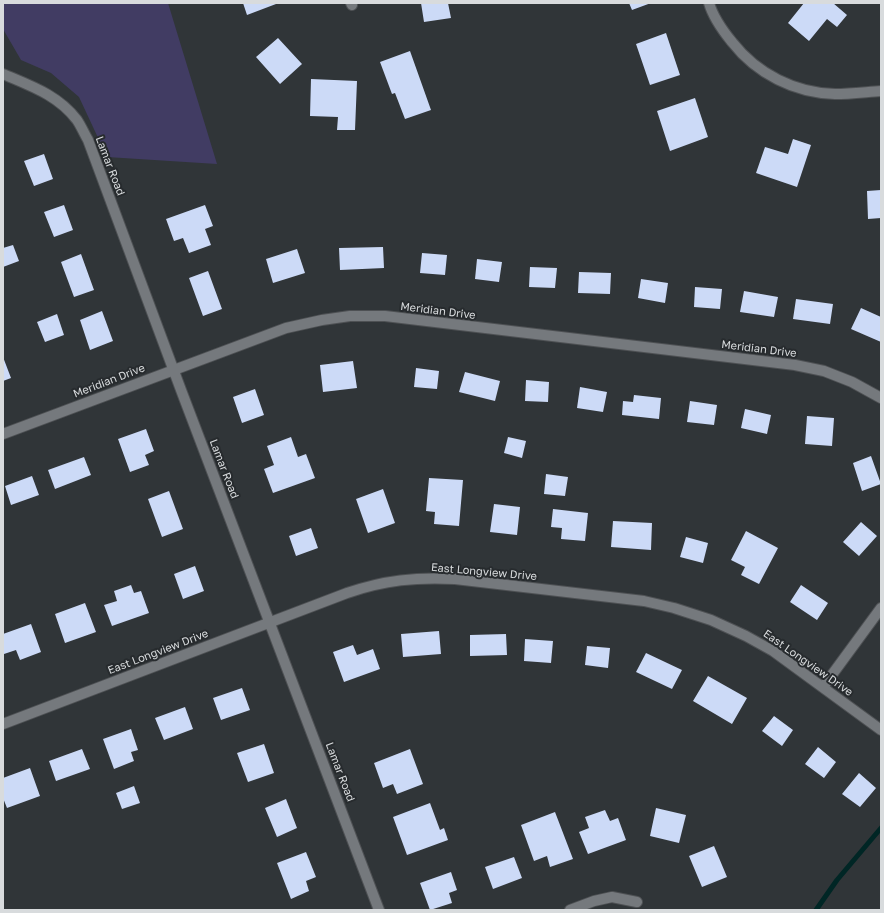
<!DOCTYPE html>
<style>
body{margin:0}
#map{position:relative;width:884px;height:913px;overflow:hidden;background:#303538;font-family:"Golos Text",sans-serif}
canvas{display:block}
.frame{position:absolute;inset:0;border:4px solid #d8dbdd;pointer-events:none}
</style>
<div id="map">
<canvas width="884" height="913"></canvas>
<div class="frame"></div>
</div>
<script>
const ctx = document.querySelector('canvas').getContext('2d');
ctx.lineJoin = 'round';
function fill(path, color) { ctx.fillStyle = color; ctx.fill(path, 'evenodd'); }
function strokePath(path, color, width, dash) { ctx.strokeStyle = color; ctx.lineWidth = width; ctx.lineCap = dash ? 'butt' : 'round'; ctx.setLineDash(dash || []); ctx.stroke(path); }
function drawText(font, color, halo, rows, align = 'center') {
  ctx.font = font + ' "Golos Text",sans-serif'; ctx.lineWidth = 4; ctx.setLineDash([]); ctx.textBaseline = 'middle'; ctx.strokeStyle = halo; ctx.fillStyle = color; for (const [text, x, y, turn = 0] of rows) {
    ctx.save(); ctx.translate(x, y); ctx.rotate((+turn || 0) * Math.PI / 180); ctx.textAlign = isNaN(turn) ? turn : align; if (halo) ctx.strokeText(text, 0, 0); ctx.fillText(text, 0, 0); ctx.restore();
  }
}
const green = new Path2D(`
 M3 3H168L217 164 107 157 79 97 51 73 21 60 3 29Z`);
const stream = new Path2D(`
 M816 910 837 880 881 828`);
const building = new Path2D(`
 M243 3H276V4L247 15Z
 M421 3H448L451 18 424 22Z
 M629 3H651L632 10Z
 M804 3H833L847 15 837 27 827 19 809 41 788 23Z
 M666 33 680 75 650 85 636 44Z
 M278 38 302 64 280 84 256 57Z
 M410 51 431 110 405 119 395 93 392 94 380 62Z
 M311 79 357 81 355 130H337L338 117 310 116Z
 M695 98 708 137 670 151 657 111Z
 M793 139 811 145 797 187 756 173 765 147 788 154Z
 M44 154 53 179 34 186 24 161Z
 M881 190V218L868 219 867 191Z
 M64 205 73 230 54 237 44 212Z
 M205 205 213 226 205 229 211 245 189 253 183 238 174 241 166 219Z
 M13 245 19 261 3 267V248Z
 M383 247 384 268 340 270 339 248Z
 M297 249 305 273 273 283 266 259Z
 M422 253 447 255 445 275 420 273Z
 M81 254 94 290 74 297 61 262Z
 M477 259 502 262 499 282 475 279Z
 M530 267 557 268 555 288 529 287Z
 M208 271 222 309 203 316 189 278Z
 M579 272 611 273 610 294 578 293Z
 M641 279 668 283 665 303 638 298Z
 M695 287 722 289 720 309 694 307Z
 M744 291 778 297 774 317 740 312Z
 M796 299 833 304 830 324 793 319Z
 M861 308 881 317V342L851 329Z
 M102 311 113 341 90 350 80 320Z
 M57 314 64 335 45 342 37 322Z
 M3 357 11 378 3 381Z
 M353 361 357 388 323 392 320 365Z
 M416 368 439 371 437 389 414 387Z
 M465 372 500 381 495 401 459 392Z
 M526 380 549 382 548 402 525 401Z
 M580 387 607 392 603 412 577 408Z
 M255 389 264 415 242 423 233 397Z
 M634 395 661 398 659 419 622 415 623 401 633 402Z
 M690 401 717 405 714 425 687 422Z
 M745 409 771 415 767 434 741 428Z
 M807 416 834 418 832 446 805 444Z
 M146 429 154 451 145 455 149 465 130 472 118 439Z
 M291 437 298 457 306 454 315 478 273 493 264 469 274 465 267 446Z
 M508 437 526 441 522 458 504 453Z
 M871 456 881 484 862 491 853 463Z
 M84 457 91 475 55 489 48 470Z
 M546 474 568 477 565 496 544 494Z
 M32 476 39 495 11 505 5 486Z
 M429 478 463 480 459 526 434 524 435 512 426 511Z
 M383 489 395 523 368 533 356 499Z
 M169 491 183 529 162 537 148 499Z
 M494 504 520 507 517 535 490 532Z
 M553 509 588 513 585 541 561 539 562 528 551 527Z
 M613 521 652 523 651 550 611 547Z
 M861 522 877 536 859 556 843 542Z
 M311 528 318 548 296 556 289 536Z
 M746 531 778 548 759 584 741 575 745 567 731 560Z
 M686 537 708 543 703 563 680 557Z
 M195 566 204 591 183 599 174 574Z
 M131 585 134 593 141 591 149 613 112 626 104 605 117 601 114 591Z
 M801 585 828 603 817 620 790 602Z
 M85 603 96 632 65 643 55 614Z
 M31 624 41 652 20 660 16 650 4 654 3 651V634Z
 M439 631 441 654 403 657 401 634Z
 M506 634 507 655 470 656V635Z
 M525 639 553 641 551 663 524 661Z
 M353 645 357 655 373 649 380 669 344 682 333 652Z
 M587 646 610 648 608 668 585 665Z
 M646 653 682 670 672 689 636 672Z
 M708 676 747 698 732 724 693 701Z
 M242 688 250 710 221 720 213 698Z
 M185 707 193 729 164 740 155 718Z
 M774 716 793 730 782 746 762 731Z
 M131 729 138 750 131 752 134 761 114 769 103 739Z
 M264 744 274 773 248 782 237 753Z
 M818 747 836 762 824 778 805 764Z
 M82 749 90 769 56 781 49 761Z
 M410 749 423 784 397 794 393 784 383 788 374 763Z
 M30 768 40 796 7 808 3 798V778Z
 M859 773 876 788 860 807 842 794Z
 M134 786 140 803 122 809 116 793Z
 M286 799 297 828 277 837 265 808Z
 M430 803 440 830 444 828 448 840 407 855 393 817Z
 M656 808 686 815 679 843 650 836Z
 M605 810 610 821 618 818 626 840 588 854 579 832 589 828 585 817Z
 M555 812 573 859 550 867 547 856 534 861 521 825Z
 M714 846 727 877 702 887 689 856Z
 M306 852 316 877 306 881 309 891 291 899 277 863Z
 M514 857 522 878 493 889 485 867Z
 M451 872 457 890 449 893 452 903 430 910 420 883Z`);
const street = new Path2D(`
 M351 3 352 5
 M709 3C713 17 723 31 732 42 757 74 795 93 835 94 850 94 866 92 881 91
 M3 74C31 86 58 95 77 120 81 126 84 133 88 140L181 390 379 910
 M3 434 286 328 322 320 350 316H385L795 365 824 371 852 382 881 398
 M823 687 881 608
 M3 724 347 593C385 580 416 577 455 579L644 601 674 608 711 620 746 636 773 651 881 730
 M570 910 594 901 612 897 637 902`);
const streetNames = [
 ["Lamar Road",110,166,69],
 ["Meridian Drive",438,311,7],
 ["Meridian Drive",759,349,7],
 ["Meridian Drive",109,381,-21],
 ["Lamar Road",224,469,69],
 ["East Longview Drive",484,572,5],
 ["East Longview Drive",158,652,-21],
 ["East Longview Drive",808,663,35],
 ["Lamar Road",340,772,69]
];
fill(green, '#413c63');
strokePath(stream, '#002625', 5);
fill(building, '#ccdaf7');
strokePath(street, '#4e5154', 12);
strokePath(street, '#75797d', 10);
drawText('11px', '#d8dbdd', '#272b2e', streetNames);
</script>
